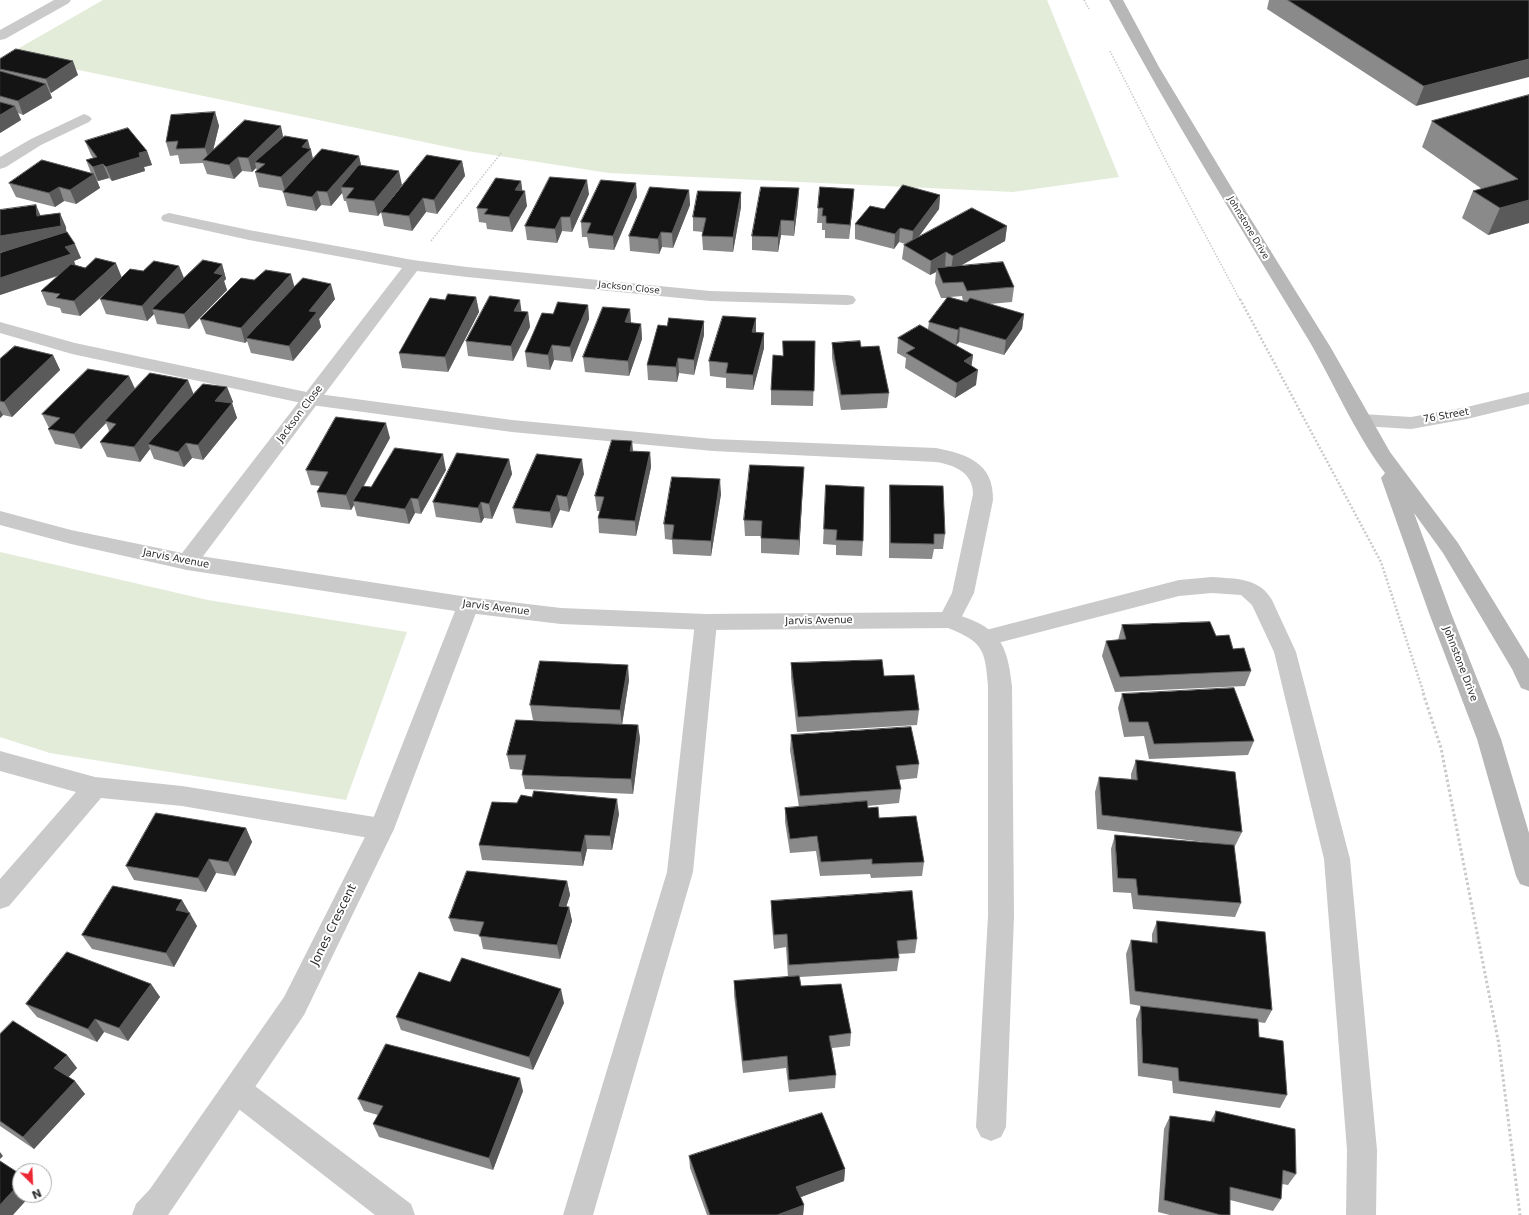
<!DOCTYPE html>
<style>
body{margin:0}
#map{position:relative;width:1529px;height:1215px;overflow:hidden;background:#fff;font-family:"DejaVu Sans",sans-serif}
canvas{display:block}
.north{position:absolute;left:12px;top:1163px;width:40px;height:40px;box-sizing:border-box;background:#fff;border:1px solid #ababab;border-radius:50%;rotate:156deg;font-size:11px;font-weight:700;line-height:16px;text-align:center;color:#2d2d2d}
.north::after{content:'';display:block;margin:auto;width:14px;height:18px;background:#eb2733;clip-path:polygon(50% 0,100% 100%,50% 72%,0 100%)}
</style>
<div id="map">
<canvas width="1529" height="1215"></canvas>
<div class="north">N</div>
</div>
<script>
const ctx = document.querySelector('canvas').getContext('2d');
ctx.lineJoin = 'round';
function fill(path, color) { ctx.fillStyle = color; ctx.fill(path, 'evenodd'); }
function strokePath(path, color, width, dash) { ctx.strokeStyle = color; ctx.lineWidth = width; ctx.lineCap = dash ? 'butt' : 'round'; ctx.setLineDash(dash || []); ctx.stroke(path); }
function drawText(font, color, halo, rows, align = 'center') {
  ctx.font = font + ' "DejaVu Sans",sans-serif'; ctx.lineWidth = 4; ctx.setLineDash([]); ctx.textBaseline = 'middle'; ctx.strokeStyle = halo; ctx.fillStyle = color; for (const [text, x, y, turn = 0] of rows) {
    ctx.save(); ctx.translate(x, y); ctx.rotate((+turn || 0) * Math.PI / 180); ctx.textAlign = isNaN(turn) ? turn : align; if (halo) ctx.strokeText(text, 0, 0); ctx.fillText(text, 0, 0); ctx.restore();
  }
}
const green = new Path2D(`
 M103 0H1047L1119 177 1013 192 609 173 467 151 7 55Z
 M0 552 208 600 407 632 346 800 50 753 0 737Z`);
const pathFar2 = new Path2D(`
 M1084 0 1089 9
 M1110 51 1167 163 1240 300
 M431 241 502 152`);
const pathFar1 = new Path2D(`
 M1240 299 1381 562 1424 694`);
const path = new Path2D(`
 M1423 693 1441 748 1499 1045 1520 1215`);
const service = new Path2D(`
 M84 114 89 116 92 119 89 122 41 145 6 167 0 169V157L31 139Z
 M0 322 75 343 311 393 512 420 713 439 936 448C967 454 994 463 993 500L974 593 957 626 949 628 941 626 938 620 952 593 973 494C973 472 954 465 936 462L713 451 512 432 311 405 72 354 0 333Z
 M1212 577C1235 579 1259 577 1272 600L1296 652 1350 859 1377 1150 1376 1215H1346L1347 1150 1324 859 1274 652 1252 605 1241 595 1212 593 1179 596 986 646 978 644 975 638 978 632 986 630 1179 580Z
 M706 614 714 616 717 622 693 872 593 1215H563L667 872 695 622 698 616Z
 M0 751 95 777 182 786 381 818 390 822 394 829 390 836 381 840 182 806 101 798 9 906 0 909V879L76 792 0 771Z
 M237 1076 247 1080 411 1204 415 1215H375L227 1100 223 1090 227 1080Z`);
const minor = new Path2D(`
 M169 213 249 230 413 260 467 267 710 291 847 295 853 296 856 300 853 304 847 305 710 301 467 277 417 271 195 567 187 570 179 567 176 562 179 557 402 268 249 240 163 221 161 218 163 215Z
 M1529 392V404L1467 419 1411 429 1362 426 1355 424 1352 420 1355 416 1362 414 1411 417 1467 407Z
 M468 597 561 608 706 614 949 612C995 626 1007 637 1012 686L1014 916 1006 1127 1001 1137 991 1141 981 1137 976 1127 988 916V686C985 649 983 642 948 628L706 630 561 624 468 613 460 611 457 605 460 599Z`);
const tertiary = new Path2D(`
 M54 0H71L69 3 5 39 0 40V30Z
 M0 511 71 530 187 554 468 597 476 599 479 605 394 829 304 1015 168 1215H132L136 1204 150 1189 284 997 369 829 455 611 187 570 71 544 0 525Z`);
const secondary = new Path2D(`
 M1109 0H1123L1159 67 1239 200 1331 348 1390 452 1458 543 1529 659V691L1521 688 1512 669 1443 553 1414 513 1451 613 1501 739 1529 833V887L1520 884 1516 876 1477 739 1429 613 1381 478 1385 473C1354 432 1334 383 1308 339 1240 227 1171 116 1109 0Z`);
const wall = new Path2D(`
 M1269 0H1529L1416 106 1267 9Z
 M0 59 78 75 51 93 50 92 52 98 23 115 18 113 21 120 0 133Z
 M1529 95V223L1488 235 1462 218 1473 191 1482 189 1422 147 1432 121Z
 M215 112 219 126 213 151 283 137 311 149 313 159 359 156 361 165 402 185 378 216 349 212 346 201H344L342 193 331 206 321 205 316 211 287 206 283 192 284 191 259 187 255 172 257 171 256 168 252 172 242 171 234 179 207 174 203 163 180 164 178 155 170 156 166 142Z
 M85 141 147 151 152 165 144 167 145 171 112 181 109 178 98 181 97 180 100 188 76 204 64 201 55 207 16 197 9 183 91 173 86 160 93 158 91 155Z
 M462 161 465 176 437 214 426 212 412 231 384 226 381 212Z
 M521 181 522 191 527 206 512 232 487 229 486 223 479 222 477 208Z
 M799 188 798 203 794 236 781 235 778 252 752 250V236Z
 M854 189 853 203 849 239 825 238V230H822V223H817L818 208Z
 M689 190 690 205 673 248 662 247 659 254 630 251 629 236Z
 M741 192V207L733 252 703 250 702 236 703 232 693 231V217Z
 M589 194 572 232 562 231 557 243 527 240 525 226Z
 M940 195 939 209 918 237 1007 226 1005 241 960 266 1014 287 1012 302 989 304 1024 314 1022 329 1004 355 959 342 956 345H955L973 355 971 366 976 385 955 398 905 368 906 358 897 353 898 338 928 329 929 322 947 298H941L935 283 936 272 930 275 902 259 904 245 905 244 899 242 894 249 855 239V224L884 209ZM962 296 963 301 950 297Z
 M637 197 614 250 589 248 587 237H582L581 222Z
 M0 210 40 215 66 227V232L81 258 74 261 75 265 122 277 143 271 179 266 184 278 222 264 226 279 224 281 227 290 189 329 157 324 154 314 147 321 106 314 100 299 120 280 80 316 62 313 60 308 47 305 41 291 58 276 0 295V253L10 250 0 252Z
 M294 287 335 299 319 319 321 327 293 361 251 353 247 341 245 343 206 334 200 319Z
 M476 297 479 312 448 372 402 368 399 353Z
 M588 305 589 319 572 362 554 360 550 370 527 367 525 352 553 314Z
 M630 309 631 323 641 324 642 339 629 376 585 372 583 357Z
 M528 312 530 327 513 361 468 356 466 341Z
 M756 318V332L764 333V348L753 390 726 388V378L710 376 709 361Z
 M704 335 694 375 679 373 677 382 648 380 647 365Z
 M815 341 813 406 771 405V390L783 356Z
 M832 343 861 347 889 393 887 408 841 410 832 358Z
 M53 355 60 370 12 417 3 415 0 418V359Z
 M129 376 135 389 194 394 227 387 233 402 232 403 237 418 203 460 192 458 184 467 154 459 150 449 140 462 107 457 100 442 109 431 106 423 81 449 55 444 48 429 49 428 42 414Z
 M390 438 364 486 371 487 446 470 421 514 415 513 409 524 357 516 354 505 351 510 321 507 317 492 320 486 311 485 306 470Z
 M632 441 633 451 650 452 651 467 636 536 599 533 598 518 600 511H597L595 496Z
 M509 459 512 474 492 519 484 518 481 523 436 517 433 502Z
 M584 474 569 512 560 510 552 528 516 523 513 508Z
 M803 482 799 555 761 553V536H745L744 520Z
 M826 485 863 541 862 556 836 555V545L823 544Z
 M890 485 945 534 943 549H934L932 559 889 558V500Z
 M721 494 711 556 673 554 672 540 665 539 664 524Z
 M1122 625 1216 636 1233 649 1251 671 1245 686 1115 692 1102 656 1106 641 1118 640Z
 M791 663 884 676 919 710 917 725 797 732 791 678Z
 M629 680 622 724 638 725 640 739 633 794 525 789 522 775 523 770 510 769 507 755 577 723 533 720 530 705Z
 M1122 694 1254 741 1248 755 1149 759 1144 736 1124 737 1118 708Z
 M791 735 919 764 917 778 899 780 901 789 899 803 867 806 868 808 879 818 924 862 922 876 871 878 870 874 820 876 816 851 790 853 785 822V808L799 807 790 750Z
 M1136 760 1242 832 1235 846H1234L1241 903 1235 917 1133 909 1131 893 1113 892 1111 849 1115 835 1212 843 1097 829 1095 792 1099 777 1131 779V774Z
 M532 797 619 814 612 850 587 849 583 866 482 860 479 845 517 803Z
 M246 828 252 842 235 876 216 873 206 892 134 880 126 866Z
 M567 881 570 895 566 907H569L572 921 560 959 483 949 480 935 454 931 449 918Z
 M771 901 917 939 915 953 898 954 899 958 897 971 800 977 801 986 851 1033 850 1046 832 1048 836 1075 835 1088 789 1092 786 1068 743 1073 734 995V981L788 977 786 947 774 949 771 915Z
 M189 912 197 926 174 967 92 949 82 935Z
 M1157 921 1272 1010 1265 1023 1258 1022 1259 1037 1287 1095 1280 1108 1173 1093 1172 1081 1138 1076 1136 1019 1141 1006 1130 1004 1126 954 1131 940 1152 943V934Z
 M450 982 564 1003 533 1070 401 1030 396 1017Z
 M151 984 160 997 128 1041 104 1032 97 1042 37 1017 26 1004Z
 M0 1034 67 1055 77 1068 68 1077 85 1094 34 1149 0 1126Z
 M523 1091 493 1170 379 1137 373 1124 378 1115 364 1111 358 1099Z
 M1216 1111 1296 1174 1288 1185 1282 1184 1281 1199 1273 1211 1230 1200V1215H1170L1158 1212 1164 1129 1170 1116 1210 1122Z
 M689 1156 845 1169 844 1181 800 1197 804 1205 803 1215H707L690 1168Z`);
const shadedWall = new Path2D(`
 M1529 59V77L1416 106 1424 86Z
 M73 61 78 75 51 93 46 79Z
 M46 84 52 98 23 115 18 101Z
 M15 106 21 120 0 133V115Z
 M215 112 219 126 210 162 205 148Z
 M281 126 284 141 255 162 256 168 252 172 248 158Z
 M308 140 314 163 285 191 281 177 302 147Z
 M147 151 152 165 144 167 145 171 112 181 106 167 139 153Z
 M359 156 362 170 341 187 342 193 331 206 327 192Z
 M238 157 242 171 234 179 229 165Z
 M462 161 465 176 437 214 434 200Z
 M103 164 109 178 98 181 93 167Z
 M399 171 402 185 378 216 374 201Z
 M94 174 100 188 76 204 70 190Z
 M587 180 589 194 572 232 570 217Z
 M521 181 523 195 515 190Z
 M636 183 637 197 614 250 613 236Z
 M59 187 64 201 55 207 49 193Z
 M799 188 798 203 794 236V221Z
 M854 189 853 203 849 239 850 225Z
 M689 190 690 205 673 248 672 233Z
 M317 191 321 205 316 211 312 197Z
 M525 191 527 206 512 232 509 217Z
 M741 192V207L733 252V237Z
 M940 195 939 209 912 246 913 231Z
 M423 198 426 212 412 231 409 216Z
 M1529 200V223L1488 235 1500 208Z
 M36 205 42 219 60 213 66 227 67 241 0 252V236L37 216Z
 M561 217 562 231 557 243 555 229Z
 M781 220V235L778 252V237Z
 M1007 226 1005 241 951 271 953 256Z
 M900 228 899 242 894 249 895 234Z
 M661 232 662 247 659 254 658 239Z
 M75 244 81 258 74 261 77 269 0 295V278L65 247Z
 M946 252 945 267 937 268 936 272 930 275 931 261Z
 M116 263 122 278 80 316 74 301Z
 M222 264 226 279 224 281 227 290 189 329 184 314 214 273Z
 M179 266 185 281 152 309 154 314 147 321 142 306Z
 M291 274 295 289 246 338 247 341 245 343 241 328Z
 M331 284 335 299 319 319 321 327 293 361 289 346 309 311Z
 M476 297 479 312 448 372 445 357Z
 M520 300 522 315 514 311Z
 M588 305 589 319 572 362 570 347Z
 M630 309 631 324 625 322Z
 M528 312 530 327 513 361 511 346Z
 M1024 314 1022 329 1004 355 1006 340Z
 M756 318V333L752 332Z
 M704 321V335L694 375V360Z
 M641 324 642 339 629 376 628 361Z
 M960 327 959 342 956 345 958 330Z
 M764 333V348L753 390V375Z
 M552 345 554 360 550 370 548 355Z
 M53 355 60 370 12 417 4 402Z
 M973 355 971 370 964 361Z
 M678 358 679 373 677 382 676 367Z
 M978 370 976 385 955 398 957 383Z
 M129 376 136 391 105 421 106 423 81 449 74 434Z
 M188 380 194 395 148 444 150 449 140 462 134 447Z
 M227 387 233 402 221 416 215 401Z
 M232 403 237 418 203 460 198 445Z
 M0 410 3 415 0 418Z
 M386 423 390 438 355 501H353L354 505 351 510 346 495Z
 M632 441 633 456 630 451Z
 M186 443 192 458 184 467 178 452Z
 M650 452 651 467 636 536 635 521Z
 M443 454 446 470 421 514 418 499Z
 M509 459 512 474 492 519 489 504Z
 M582 459 584 474 569 512 567 497Z
 M804 467 803 482 799 555V540Z
 M720 479 721 494 711 556V541Z
 M557 495 560 510 552 528 550 512Z
 M411 498 415 513 409 524 405 509Z
 M481 502 484 518 481 523 478 508Z
 M628 665 629 680 622 725 620 710Z
 M638 725 640 739 633 794 631 779Z
 M617 799 619 814 612 850 610 836Z
 M246 828 252 842 235 876 228 862Z
 M585 835 587 849 583 866 581 852Z
 M209 859 216 873 206 892 198 878Z
 M567 881 570 895 562 920 559 906Z
 M182 900 197 926 174 967 166 953 176 910Z
 M569 907 572 921 560 959 557 945Z
 M151 984 160 997 128 1041 119 1028Z
 M561 989 564 1003 533 1070 529 1057Z
 M95 1019 104 1032 97 1042 88 1029Z
 M67 1055 77 1068 65 1081 54 1068Z
 M520 1078 523 1091 493 1170 489 1158Z
 M75 1081 85 1094 34 1149 23 1137Z
 M0 1152 3 1156 0 1159Z
 M845 1169 844 1181 796 1199V1187Z
 M20 1183V1195H31L13 1215H0V1205Z
 M804 1205 803 1215H777Z`);
const building = new Path2D(`
 M1288 0H1529V59L1424 86Z
 M16 49 73 61 46 79 0 69V59Z
 M0 71 46 84 18 101 0 96Z
 M1529 95V200L1500 208 1473 191 1518 179 1432 121Z
 M0 102 15 106 0 115Z
 M215 112 205 148 176 149 178 141 166 142 171 115Z
 M245 120 281 126 248 158 238 157 229 165 203 160Z
 M128 128 147 151 139 153 140 157 106 167 103 164 93 167 86 160 97 157 85 141Z
 M285 136 308 140 302 147 311 149 281 177 255 172 265 164 255 162Z
 M322 149 359 156 327 192 317 191 312 197 283 192Z
 M427 155 462 161 434 200 423 198 409 216 381 212Z
 M42 160 94 174 70 190 59 187 49 193 9 183Z
 M359 165 399 171 374 201 346 198 354 188 341 187Z
 M550 177 587 180 570 217H561L555 229 525 226Z
 M496 178 521 181 515 190 525 191 509 217 484 214 488 209 477 208Z
 M601 180 636 183 613 236 587 233 591 223 581 222Z
 M903 185 940 195 913 231 900 228 895 234 855 224 870 206 884 209Z
 M650 187 689 190 672 233 661 232 658 239 629 236Z
 M761 187 799 188 794 221 781 220 778 237 752 236Z
 M820 187 854 189 850 225 826 223V216H822L823 208H818Z
 M698 191 741 192 733 237 702 236 706 218 693 217Z
 M36 205 37 216 60 213 61 226 0 236V210Z
 M972 208 1007 226 953 256 946 252 931 261 904 245Z
 M67 232 75 244 65 247 71 254 0 278V253Z
 M96 258 116 263 74 301 56 298 60 294 41 291 71 264 85 268Z
 M203 260 222 264 214 273 223 275 184 314 152 309Z
 M154 261 179 266 142 306 100 299 130 269 143 271Z
 M1003 262 1014 287 967 291 963 282 943 283 937 268Z
 M266 270 291 274 241 328 200 319 241 278 254 280Z
 M303 278 331 284 309 311 317 312 289 346 246 338Z
 M448 294 476 297 445 357 399 353 430 298 445 300Z
 M490 296 520 300 514 311 528 312 511 346 466 341Z
 M948 297 967 302 970 298 1024 314 1006 340 960 327 958 330 929 322Z
 M558 302 588 305 570 347 552 345 548 355 525 352 542 313 553 314Z
 M603 307 630 309 625 322 641 324 628 361 583 357Z
 M723 316 756 318 752 332 764 333 753 375 726 373 728 363 709 361Z
 M669 318 704 321 694 360 678 358 676 367 647 365 658 325 667 326Z
 M920 325 973 355 964 361 978 370 957 383 906 353 915 348 898 338Z
 M783 341H815L814 391 771 390 773 355 783 356Z
 M860 341 861 347 879 346 889 393 841 395 832 343Z
 M15 346 53 355 4 402 0 401V359Z
 M88 369 129 376 74 434 48 429 60 418 42 414Z
 M150 373 188 380 134 447 100 442 116 424 105 421Z
 M203 384 227 387 215 401 232 403 198 445 186 443 178 452 148 444Z
 M336 417 386 423 346 495 317 492 328 472 306 470Z
 M612 440 632 441 630 451 650 452 635 521 598 518 604 497 595 496Z
 M395 448 443 454 418 499 411 498 405 509 353 501 362 486 371 487Z
 M457 453 509 459 489 504 481 502 478 508 433 502Z
 M537 454 582 459 567 497 557 495 550 512 513 508Z
 M750 465 804 467 799 540 761 538 762 521 744 520Z
 M672 477 720 479 711 541 672 539 674 525 664 524Z
 M826 485 864 487 863 541 836 540 837 530 824 529Z
 M890 485 943 486 945 534H934V544L891 543Z
 M1210 622 1216 636 1229 635 1233 649 1244 648 1251 671 1120 677 1106 641 1126 639 1122 625Z
 M882 660 884 676 914 675 919 710 798 717 791 663Z
 M540 661 628 665 620 710 530 705Z
 M1234 688 1254 741 1154 744 1148 722H1129L1122 694Z
 M516 720 638 725 631 779 522 775 526 755H507Z
 M911 727 919 764 896 766 901 789 800 796 791 735Z
 M1136 760 1235 772 1242 832 1102 815 1099 777 1137 780Z
 M534 791 617 799 610 836 585 835 581 852 479 845 492 802 517 803 521 795 532 797Z
 M867 801 868 808 878 807 879 818 916 816 924 862 872 864V859L821 862 817 836 790 839 785 808Z
 M156 813 246 828 228 862 209 859 198 878 126 866Z
 M1115 835 1234 845 1241 903 1138 895 1136 879 1118 878Z
 M467 871 567 881 559 906 569 907 557 945 479 936 484 922 449 918Z
 M113 886 182 900 176 910 190 913 166 953 82 935Z
 M912 891 917 939 897 941 899 958 789 965 787 934 774 935 771 901Z
 M1157 921 1265 932 1272 1010 1135 991 1131 940 1157 943Z
 M67 952 151 984 119 1028 95 1019 88 1029 26 1004Z
 M462 958 561 989 529 1057 396 1017 419 972 450 982Z
 M799 976 801 986 841 984 851 1033 829 1036 836 1075 789 1080 787 1056 743 1061 734 981Z
 M1141 1006 1258 1019 1259 1037 1283 1041 1287 1095 1179 1081 1178 1068 1143 1063Z
 M13 1021 67 1055 54 1068 75 1081 23 1137 0 1121V1034Z
 M386 1044 520 1078 489 1158 373 1124 383 1106 358 1099Z
 M1216 1111 1295 1129 1296 1174 1283 1170 1281 1199 1230 1187V1215H1221L1164 1200 1170 1116 1214 1122Z
 M822 1113 845 1169 796 1187 804 1205 777 1215H710L689 1156Z
 M0 1161 20 1174V1183L0 1205Z`);
const farStreetnames = [
 ["Johnstone Drive",1248,228,59],
 ["Jackson Close",629,288,6]
];
const streetNames = [
 ["Jackson Close",300,414,-53],
 ["76 Street",1446,416,-10],
 ["Jarvis Avenue",176,559,11],
 ["Jarvis Avenue",496,608,7],
 ["Jarvis Avenue",819,621,-1],
 ["Johnstone Drive",1460,664,69]
];
const nearStreetnames = [
 ["Jones Crescent",334,925,-64]
];
fill(green, '#e3ebd9');
strokePath(pathFar2, '#cacaca', 1.5, [1.5, 1.5]);
strokePath(pathFar1, '#cacaca', 2.5, [2, 2]);
strokePath(path, '#cacaca', 3, [2.5, 2.5]);
fill(service, '#cacaca');
fill(minor, '#cacaca');
fill(tertiary, '#cacaca');
fill(secondary, '#b7b7b7');
fill(wall, '#8a8a8a');
fill(shadedWall, '#5a5a5a');
fill(building, '#141414');
strokePath(building, '#5a5a5a', 1);
drawText('9px', '#2d2d2d', '#fff', farStreetnames);
drawText('10px', '#2d2d2d', '#fff', streetNames);
drawText('12px', '#2d2d2d', '#fff', nearStreetnames);
</script>
